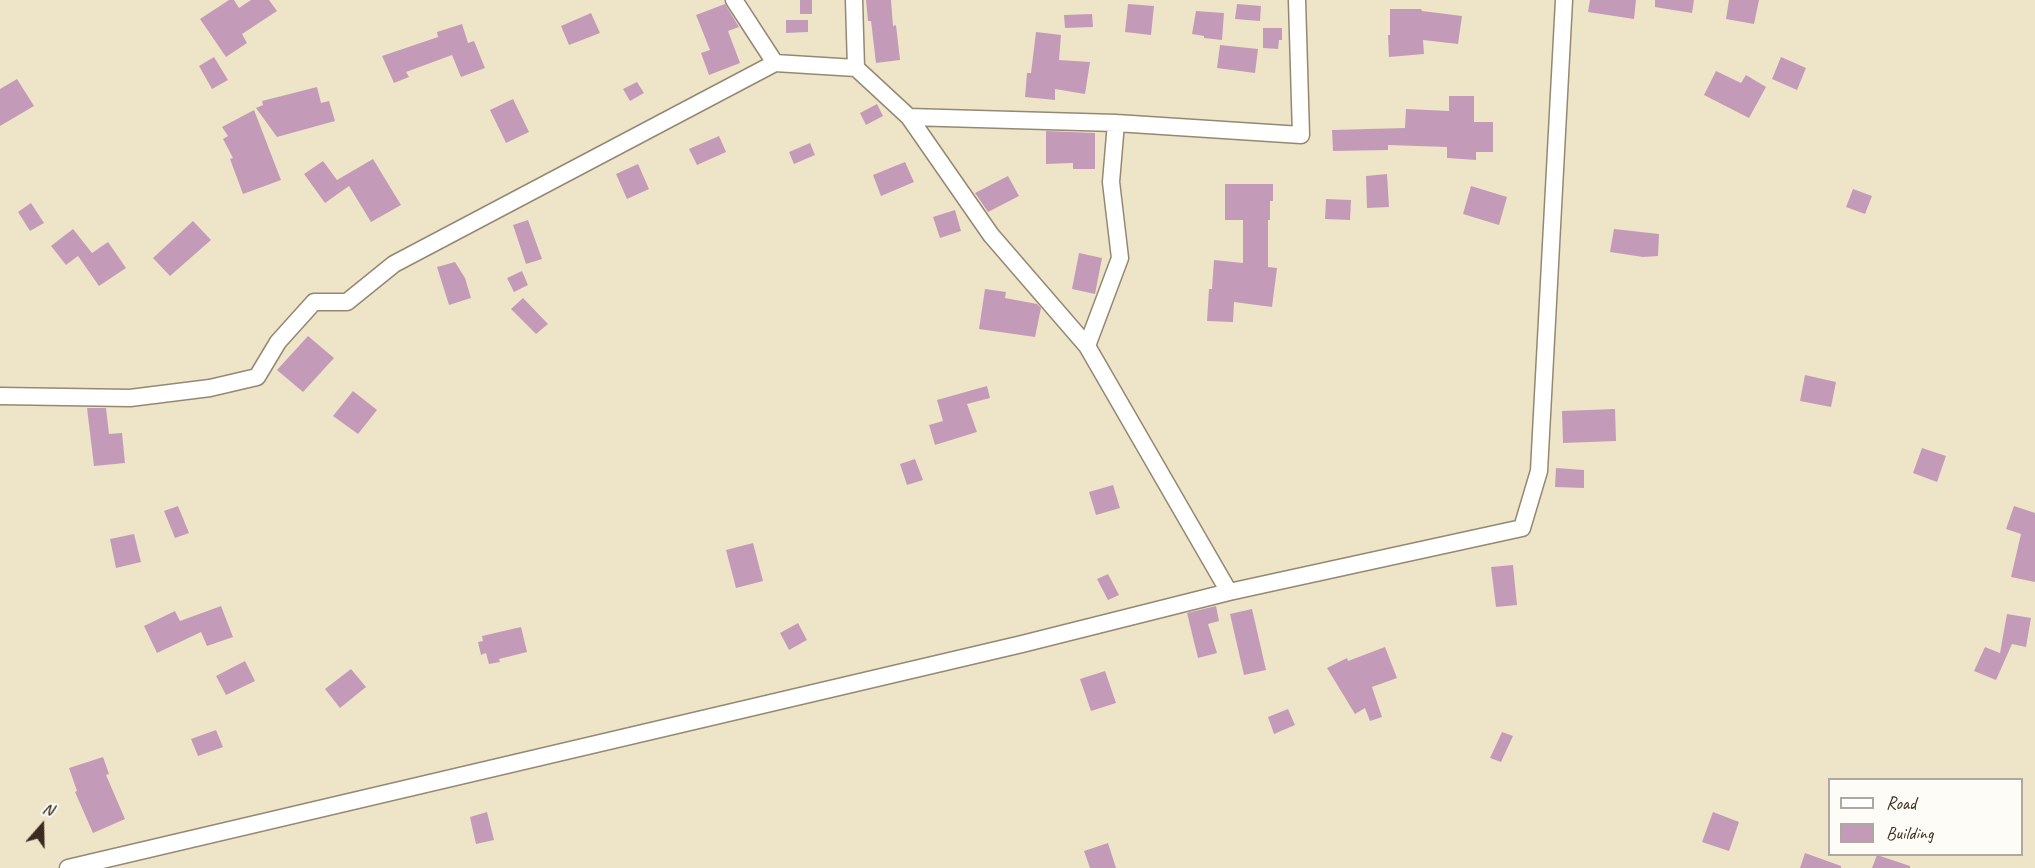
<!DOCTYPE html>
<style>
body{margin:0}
#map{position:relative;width:2035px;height:868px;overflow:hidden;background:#eee5c8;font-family:Caveat,sans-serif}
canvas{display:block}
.legend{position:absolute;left:1828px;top:778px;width:195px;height:78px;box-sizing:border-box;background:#fdfcf7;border:2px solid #afa8a0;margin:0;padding:8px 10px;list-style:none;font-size:18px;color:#3b2a1e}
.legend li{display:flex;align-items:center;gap:12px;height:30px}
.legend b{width:30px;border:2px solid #afa8a0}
.north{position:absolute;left:12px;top:796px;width:60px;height:60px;-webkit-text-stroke:4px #fdfcf7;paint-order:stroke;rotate:20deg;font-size:16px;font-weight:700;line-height:24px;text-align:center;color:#3b2a1e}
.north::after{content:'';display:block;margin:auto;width:21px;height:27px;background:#3b2a1e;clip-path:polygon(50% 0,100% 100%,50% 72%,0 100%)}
</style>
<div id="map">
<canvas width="2035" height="868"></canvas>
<ul class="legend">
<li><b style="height:8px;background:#fff"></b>Road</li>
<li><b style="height:16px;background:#c39bb9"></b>Building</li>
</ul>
<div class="north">N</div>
</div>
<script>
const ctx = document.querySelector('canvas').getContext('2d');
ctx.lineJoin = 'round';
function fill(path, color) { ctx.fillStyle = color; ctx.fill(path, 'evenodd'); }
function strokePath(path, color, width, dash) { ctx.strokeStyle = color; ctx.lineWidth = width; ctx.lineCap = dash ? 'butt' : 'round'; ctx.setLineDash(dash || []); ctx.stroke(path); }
const building = new Path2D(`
 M229 0H234L239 8 251 0H269L277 11 242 34 247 43 226 57 200 19Z
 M800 0H812V14H800Z
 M866 0H891L893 26 896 25 900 60 876 63 871 21H868Z
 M1590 0H1636L1634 19 1588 12Z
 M1655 0H1694L1692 13 1655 7Z
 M1729 0H1759L1754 24 1726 19Z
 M725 4 739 27 728 31 740 63 709 75 701 53 710 50 696 15Z
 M1128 4 1154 6 1151 35 1125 32Z
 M1237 4 1261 6 1260 21 1235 19Z
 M1390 9H1421L1422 11 1462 16 1458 44 1423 40 1424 54 1389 57 1388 35H1390Z
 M1196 11 1224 13 1222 40 1204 38V36L1192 34Z
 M591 13 600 33 569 45 561 26Z
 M1092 14 1093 27 1065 28 1064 15Z
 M786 20H808V32L786 33Z
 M462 24 468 43 474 41 485 68 461 77 452 55 406 72 409 77 394 83 382 56 438 37 437 32Z
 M1263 28H1282V40H1279L1278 49 1263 48Z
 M1036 32 1061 35 1059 60 1090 62 1085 94 1055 89V100L1025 97 1027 73H1031Z
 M1220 45 1258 49 1255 73 1217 68Z
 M214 57 228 80 212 89 199 66Z
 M1781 57 1806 68 1797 90 1772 79Z
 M1716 71 1741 83 1746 75 1766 87 1749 118 1704 95Z
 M17 79 34 106 0 126V89Z
 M637 82 644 93 630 101 623 89Z
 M317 87 321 103 329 101 335 121 277 137 256 108 263 105 262 101Z
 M1449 96H1474V122H1493V152H1476V160L1447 158V147L1388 145V150L1333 151 1332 130 1405 128 1406 109 1449 111Z
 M513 99 529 132 506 143 490 110Z
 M877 104 883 116 866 125 860 113Z
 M254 110 281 180 243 194 230 159 233 158 223 139 228 136 222 127Z
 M1046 131 1095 133V169H1073V163L1046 164Z
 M719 136 726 152 697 165 689 149Z
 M810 143 815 155 794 164 789 152Z
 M373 159 401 205 371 222 349 186 325 203 304 174 323 161 337 180Z
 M905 162 914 182 881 196 873 175Z
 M638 164 649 189 627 199 616 174Z
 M1387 174 1389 207 1367 208 1366 176Z
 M1008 176 1019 196 988 212 975 193Z
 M1225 184H1273V201H1270V220H1268V267L1277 268 1272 307 1234 302 1233 322 1207 321 1209 289H1212L1214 260 1243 263V220H1225Z
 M1471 186 1507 197 1499 225 1463 214Z
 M1853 189 1872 196 1865 214 1846 207Z
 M1326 199 1351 200 1350 220 1325 219Z
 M31 203 44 223 30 231 18 212Z
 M955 210 961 231 940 238 933 217Z
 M528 220 542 259 526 264 513 225Z
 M193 221 211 240 170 276 153 258Z
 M73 229 92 253 108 242 126 268 99 286 78 256 66 265 51 246Z
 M1614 229 1659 234 1658 256 1643 257 1610 252Z
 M1079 253 1102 258 1095 294 1072 289Z
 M455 262 465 278 471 298 449 305 437 267Z
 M522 271 528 285 514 292 507 278Z
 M985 289 1006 292 1005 298 1037 304 1041 308 1035 337 979 329Z
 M523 298 548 324 536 334 511 309Z
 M308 336 334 358 303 392 277 370Z
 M1805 375 1836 382 1831 407 1800 401Z
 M987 386 990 398 967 404 977 432 935 445 929 425 943 421 937 400Z
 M353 391 377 410 358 434 333 416Z
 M87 408H106L109 434 122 433 125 463 94 466Z
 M1615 409 1616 441 1563 443 1562 411Z
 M1922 448 1946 456 1937 482 1913 473Z
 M915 459 923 480 907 485 900 464Z
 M1556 468 1584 470V488L1555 487Z
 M1113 485 1120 508 1096 515 1089 492Z
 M178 506 189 533 175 538 164 511Z
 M2014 506 2035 513V582L2011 577 2021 534 2006 529Z
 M134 534 141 562 116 568 110 539Z
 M753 543 763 581 736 588 726 550Z
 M1513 565 1517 605 1496 607 1491 567Z
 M1108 574 1119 595 1108 600 1097 579Z
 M221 606 233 637 207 646 201 632 157 653 144 626 175 611 180 621Z
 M1216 606 1219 621 1208 624 1217 653 1198 658 1187 613Z
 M1252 609 1266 670 1244 675 1230 614Z
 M2007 614 2031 618 2026 647 2012 644 1996 680 1974 671 1985 647 2000 653Z
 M798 623 807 640 789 650 780 633Z
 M521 627 527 652 499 659 500 662 489 664 486 653 481 655 478 642 483 641 482 636Z
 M1385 647 1397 678 1372 687 1382 717 1370 721 1365 708 1355 714 1327 668 1347 658 1348 661Z
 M245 661 255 681 226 695 216 676Z
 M351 669 366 687 340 708 325 689Z
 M1105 671 1116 703 1091 711 1080 679Z
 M1288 709 1295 725 1274 734 1268 717Z
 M216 730 223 747 198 756 191 739Z
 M1502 732 1513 736 1501 762 1490 758Z
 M103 757 109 774 106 775 125 819 93 833 75 792 77 791 69 768Z
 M487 812 494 840 476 844 470 817Z
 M1713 812 1739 822 1729 851 1702 842Z
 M1108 843 1116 868H1090L1084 851Z
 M1805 853 1841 866V868H1800Z
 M1877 855 1910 866V868H1872Z`);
const minor = new Path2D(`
 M854 0 856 68
 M909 117 1116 123 1301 135 1297 0
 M1087 346 1120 258 1111 182 1116 123
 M0 396 130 398 210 388 257 377 278 342 314 302H347L394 264 775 63
 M1229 592 1522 528 1539 471 1564 0
 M68 868 1022 644 1229 592 1087 346 991 235 909 117 856 68 775 63 734 0`);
fill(building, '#c39bb9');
strokePath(minor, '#948873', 19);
strokePath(minor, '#fff', 16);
</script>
